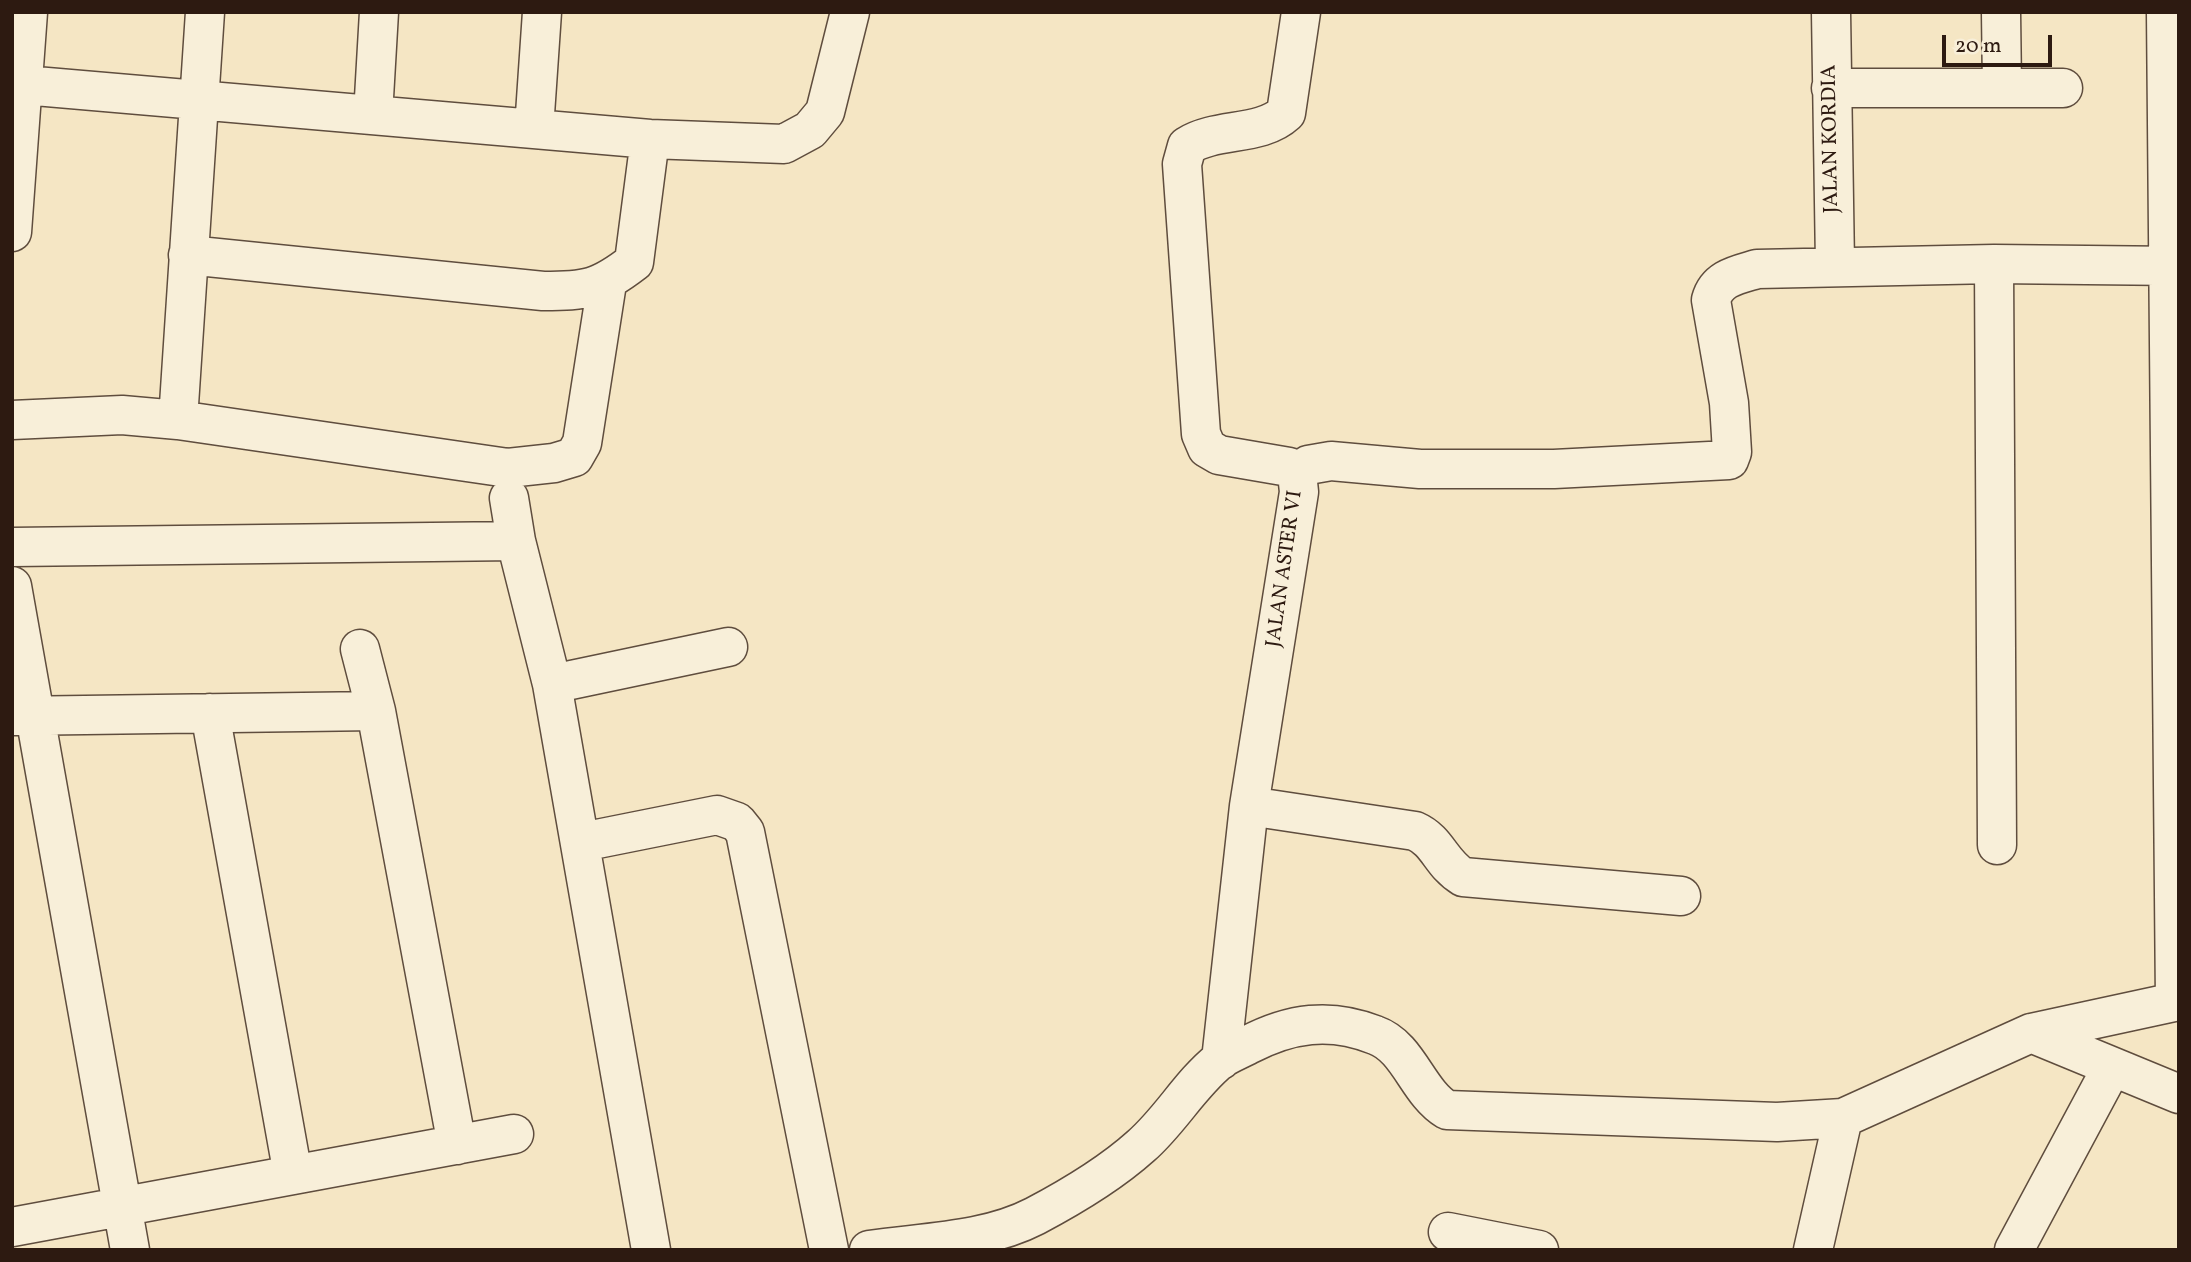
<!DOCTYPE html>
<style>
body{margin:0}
#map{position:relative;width:2191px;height:1262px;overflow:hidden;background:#f5e6c4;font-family:Vollkorn,serif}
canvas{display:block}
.frame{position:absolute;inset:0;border:14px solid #2d1a11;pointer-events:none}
.scale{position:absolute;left:1942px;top:35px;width:110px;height:32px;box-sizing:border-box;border:4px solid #2d1a11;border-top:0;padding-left:9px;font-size:21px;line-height:24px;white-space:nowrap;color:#2d1a11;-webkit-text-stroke:5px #f8efd9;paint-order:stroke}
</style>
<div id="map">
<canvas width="2191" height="1262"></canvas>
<div class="frame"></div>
<div class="scale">20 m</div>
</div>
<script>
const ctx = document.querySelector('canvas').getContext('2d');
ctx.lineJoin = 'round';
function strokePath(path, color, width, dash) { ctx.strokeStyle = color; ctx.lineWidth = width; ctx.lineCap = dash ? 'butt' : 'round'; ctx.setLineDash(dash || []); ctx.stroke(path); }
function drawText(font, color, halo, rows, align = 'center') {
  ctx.font = font + ' Vollkorn,serif'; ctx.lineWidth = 5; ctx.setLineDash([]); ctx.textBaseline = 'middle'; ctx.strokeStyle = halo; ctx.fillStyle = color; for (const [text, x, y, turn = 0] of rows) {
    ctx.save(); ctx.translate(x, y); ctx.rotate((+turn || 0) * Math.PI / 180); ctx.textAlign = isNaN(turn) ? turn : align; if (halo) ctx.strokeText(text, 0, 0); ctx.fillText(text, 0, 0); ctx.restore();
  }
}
const street = new Path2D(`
 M1831 12 1835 265
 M2001 12 2002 88
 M2166 12 2175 1002
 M12 84 650 139 784 144 810 130 825 112 850 12
 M1831 88H2063
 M373 115 379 12
 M534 129 542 12
 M12 232 28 12
 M188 255 543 291C587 291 599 289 634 262L650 139
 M1994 264 1997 845
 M12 420 122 415 178 420 508 468 554 463 574 457 582 443 607 283
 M178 420 205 12
 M1297 473 1308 465 1331 461 1420 469H1554L1729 460 1732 452 1729 403 1711 300C1717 278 1737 275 1757 269L1994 264 2179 266
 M509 498 516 541 552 684 651 1250
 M12 547 516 541
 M12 586 130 1250
 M360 649 376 711 457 1145
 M552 684 728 647
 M210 713 293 1175
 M12 716 376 711
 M1249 806 1415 831C1438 841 1441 864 1463 877L1681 896
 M582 842 717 815 737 822 745 832 829 1250
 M2031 1033 2179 1094
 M1221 1060 1249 806 1299 492 1297 473 1289 467 1219 455 1207 448 1201 434 1182 164 1187 146C1217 127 1260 137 1286 113L1301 12
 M12 1227 514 1134
 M1448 1232 1539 1250
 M869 1250C923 1242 985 1242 1035 1216 1071 1197 1111 1173 1141 1146 1170 1121 1190 1084 1220 1060 1228 1054 1239 1050 1248 1045 1290 1023 1330 1017 1375 1035 1409 1047 1417 1092 1447 1110L1777 1122 1843 1118 2031 1033 2179 1001
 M1813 1250 1843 1118
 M2014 1250 2112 1067`);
const streetNames = [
 ["JALAN KORDIA",1832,139,-91],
 ["JALAN ASTER VI",1286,569,-82]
];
strokePath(street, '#5f4d3e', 41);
strokePath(street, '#f8efd9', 38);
drawText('21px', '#2d1a11', '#f8efd9', streetNames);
</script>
